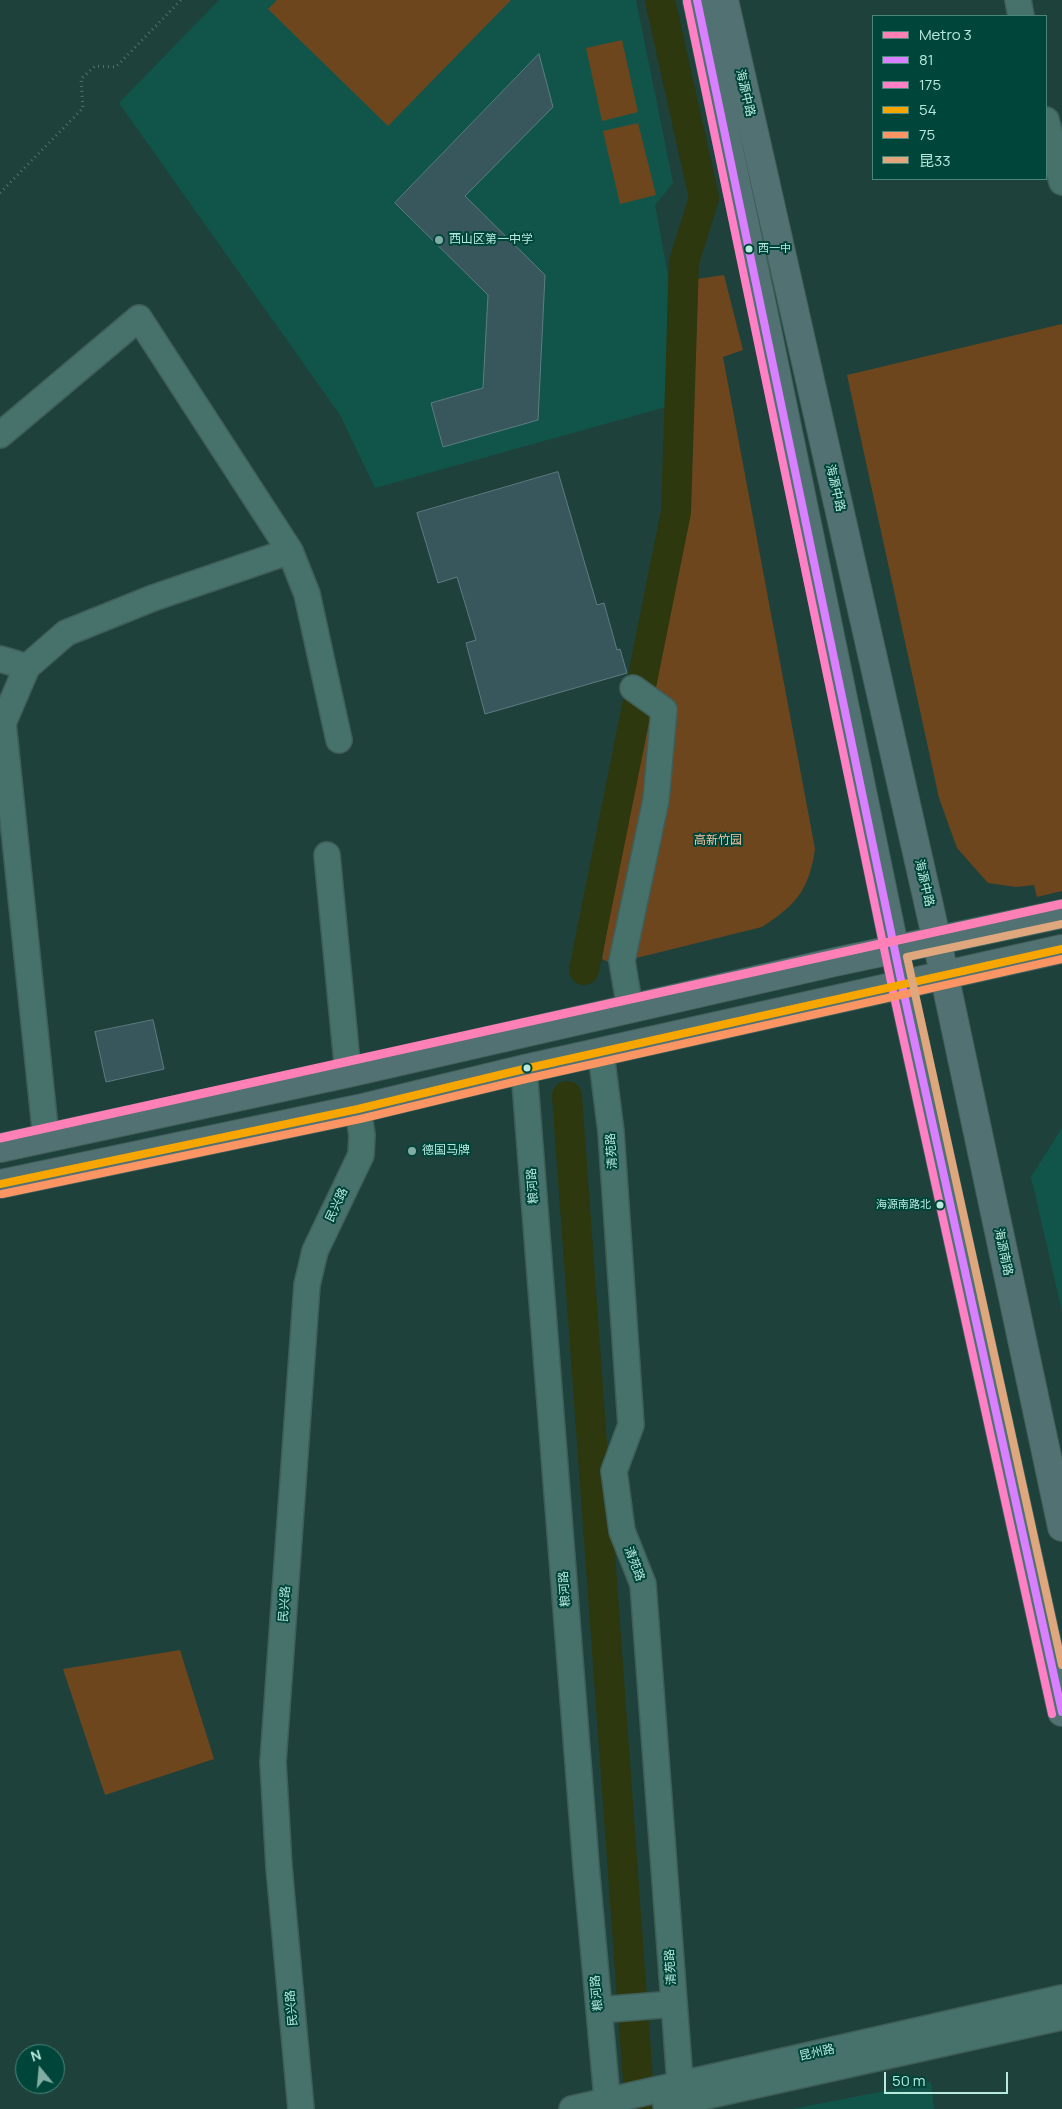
<!DOCTYPE html>
<meta charset="utf-8">
<style>
body{margin:0}
#map{position:relative;width:1062px;height:2109px;overflow:hidden;background:#1e413b;font-family:Manrope,"Noto Sans SC",sans-serif}
canvas{display:block}
.legend{position:absolute;left:872px;top:15px;width:175px;height:165px;box-sizing:border-box;background:#00453a;border:1px solid #49877b;margin:0;padding:6px 9px;list-style:none;font-size:15px;color:#b7e9dd}
.legend li{display:flex;align-items:center;gap:10px;height:25px}
.legend b{width:25px;border:1px solid #49877b}
.north{position:absolute;left:15px;top:2044px;width:50px;height:50px;box-sizing:border-box;background:#00453a;border:1px solid #49877b;border-radius:50%;rotate:343deg;font-size:14px;font-weight:700;line-height:20px;text-align:center;color:#b7e9dd}
.north::after{content:'';display:block;margin:auto;width:18px;height:22px;background:#81aea4;clip-path:polygon(50% 0,100% 100%,50% 72%,0 100%)}
.scale{position:absolute;left:884px;top:2072px;width:124px;height:22px;box-sizing:border-box;border:2px solid #b7e9dd;border-top:0;padding-left:6px;font-size:15px;line-height:18px;white-space:nowrap;color:#b7e9dd;-webkit-text-stroke:4px #00453a;paint-order:stroke}
</style>
<div id="map">
<canvas width="1062" height="2109"></canvas>
<ul class="legend">
<li><b style="height:6px;background:#ff80b7"></b>Metro 3</li>
<li><b style="height:6px;background:#d880ff"></b>81</li>
<li><b style="height:6px;background:#ff80c5"></b>175</li>
<li><b style="height:6px;background:#f7a600"></b>54</li>
<li><b style="height:6px;background:#fb9564"></b>75</li>
<li><b style="height:6px;background:#dfa77e"></b>昆33</li>
</ul>
<div class="north">N</div>
<div class="scale">50 m</div>
</div>
<script>
const ctx = document.querySelector('canvas').getContext('2d');
ctx.lineJoin = 'round';
function fill(path, color) { ctx.fillStyle = color; ctx.fill(path, 'evenodd'); }
function strokePath(path, color, width, dash) { ctx.strokeStyle = color; ctx.lineWidth = width; ctx.lineCap = dash ? 'butt' : 'round'; ctx.setLineDash(dash || []); ctx.stroke(path); }
function drawText(font, color, halo, rows, align = 'center') {
  ctx.font = font + ' Manrope,"Noto Sans SC",sans-serif'; ctx.lineWidth = 4; ctx.setLineDash([]); ctx.textBaseline = 'middle'; ctx.strokeStyle = halo; ctx.fillStyle = color; for (const [text, x, y, turn = 0] of rows) {
    ctx.save(); ctx.translate(x, y); ctx.rotate((+turn || 0) * Math.PI / 180); ctx.textAlign = isNaN(turn) ? turn : align; if (halo) ctx.strokeText(text, 0, 0); ctx.fillText(text, 0, 0); ctx.restore();
  }
}
const built = new Path2D(`
 M219 0H636L673 183 655 205 668 276 666 407 375 488 340 415 119 103Z
 M1062 1128V1311L1031 1177Z
 M931 2082 934 2109H792Z`);
const green = new Path2D(`
 M277 0H511L388 126 268 9Z
 M622 40 638 112 602 121 586 48Z
 M638 123 656 195 620 204 603 131Z
 M724 275 743 350 723 357 815 849C809 890 796 905 762 927L612 964 602 959 682 501 690 280Z
 M1062 324V891L1037 897 1034 885 1016 887 988 883 957 848 939 798 847 375Z
 M180 1650 214 1759 105 1795 63 1669Z`);
const river = new Path2D(`
 M584 970 676 512 684 262 704 198 660 0
 M567 1096 640 2109`);
const building = new Path2D(`
 M539 54 553 107 465 196 545 275 538 420 443 447 431 403 483 388 488 295 395 203Z
 M558 472 597 605 604 603 617 650 620 649 627 673 485 714 466 643 476 640 457 577 438 583 417 513Z
 M153 1020 164 1069 106 1082 95 1032Z`);
const path = new Path2D(`
 M0 193 83 108 81 79 95 66 116 67 181 0`);
const minor = new Path2D(`
 M1018 0 1021 16
 M1046 120 1062 182
 M0 435 139 318 290 551 307 594 339 740
 M0 659 27 667
 M327 855 348 1073
 M630 1009 622 961 656 800 664 710 633 688
 M601 1053 611 1132 631 1425 614 1471 622 1531 643 1584 682 2109
 M524 1069 586 1865 608 2109
 M46 1138 3 723 27 667 66 633 153 598 290 551
 M599 2010 674 2004
 M666 2105 1062 2017
 M301 2109 279 1867 273 1762 307 1285 315 1251 361 1155 362 1135 358 1109
 M572 2109 1062 1998`);
const major = new Path2D(`
 M697 0 764 315 902 985 1062 1712
 M724 0 937 941 1062 1527
 M0 1148 348 1073 835 962 1062 914
 M0 1184 358 1109 524 1069 1062 949`);
const bus1 = new Path2D(`
 M697 0 902 985 1062 1712`);
const bus2 = new Path2D(`
 M687 2 892 987 1052 1714`);
const bus3 = new Path2D(`
 M0 1184 358 1109 524 1069 1062 949`);
const bus4 = new Path2D(`
 M2 1194 360 1119 526 1079 1062 959`);
const bus5 = new Path2D(`
 M1062 924 907 957 1062 1665`);
const metro1 = new Path2D(`
 M0 1138 1062 904`);
const markers = [
 [439,240,5,"#81aea4"],
 [749,249,4.5,"#b7e9dd"],
 [527,1068,4.5,"#b7e9dd"],
 [412,1151,5,"#81aea4"],
 [940,1205,4.5,"#b7e9dd"]
];
const busNames = [
 ["西一中",758,249],
 ["海源南路北",931,1205,"right"]
];
const streetNames = [
 ["海源中路",745,93,77],
 ["海源中路",835,488,77],
 ["海源中路",924,883,77],
 ["清苑路",612,1151,-94],
 ["粮河路",533,1186,-94],
 ["民兴路",337,1205,-65],
 ["海源南路",1003,1252,78],
 ["清苑路",634,1564,69],
 ["粮河路",565,1589,-94],
 ["民兴路",285,1604,-86],
 ["清苑路",671,1967,-94],
 ["粮河路",597,1993,-95],
 ["民兴路",292,2008,-95],
 ["昆州路",817,2053,-13]
];
const poiNames = [
 ["西山区第一中学",449,240],
 ["德国马牌",422,1151]
];
const parkNames = [
 ["高新竹园",718,841]
];
fill(built, '#11554a');
fill(green, '#6d461e');
strokePath(river, '#2d380f', 30);
fill(building, '#37575d');
strokePath(building, '#5d7c83', 1);
strokePath(minor, '#405e58', 28);
strokePath(major, '#405e58', 30);
strokePath(path, '#4f746e', 3, [1, 4]);
strokePath(minor, '#46726b', 25);
strokePath(major, '#527172', 28);
strokePath(bus1, '#d880ff', 8);
strokePath(bus2, '#ff80c5', 8);
strokePath(bus3, '#f7a600', 8);
strokePath(bus4, '#fb9564', 8);
strokePath(bus5, '#dfa77e', 8);
strokePath(metro1, '#ff80b7', 9);
for (const [x, y, r, color] of markers) { const dot = new Path2D(); dot.arc(x, y, r, 0, 2 * Math.PI); ctx.fillStyle = color; ctx.fill(dot); strokePath(dot, '#00453a', 2); }
drawText('11px', '#b7e9dd', '#00453a', busNames, 'left');
drawText('12px', '#b7e9dd', '#00453a', streetNames);
drawText('12px', '#b7e9dd', '#00453a', poiNames, 'left');
drawText('12px', '#f6c39e', '#00453a', parkNames);
</script>
